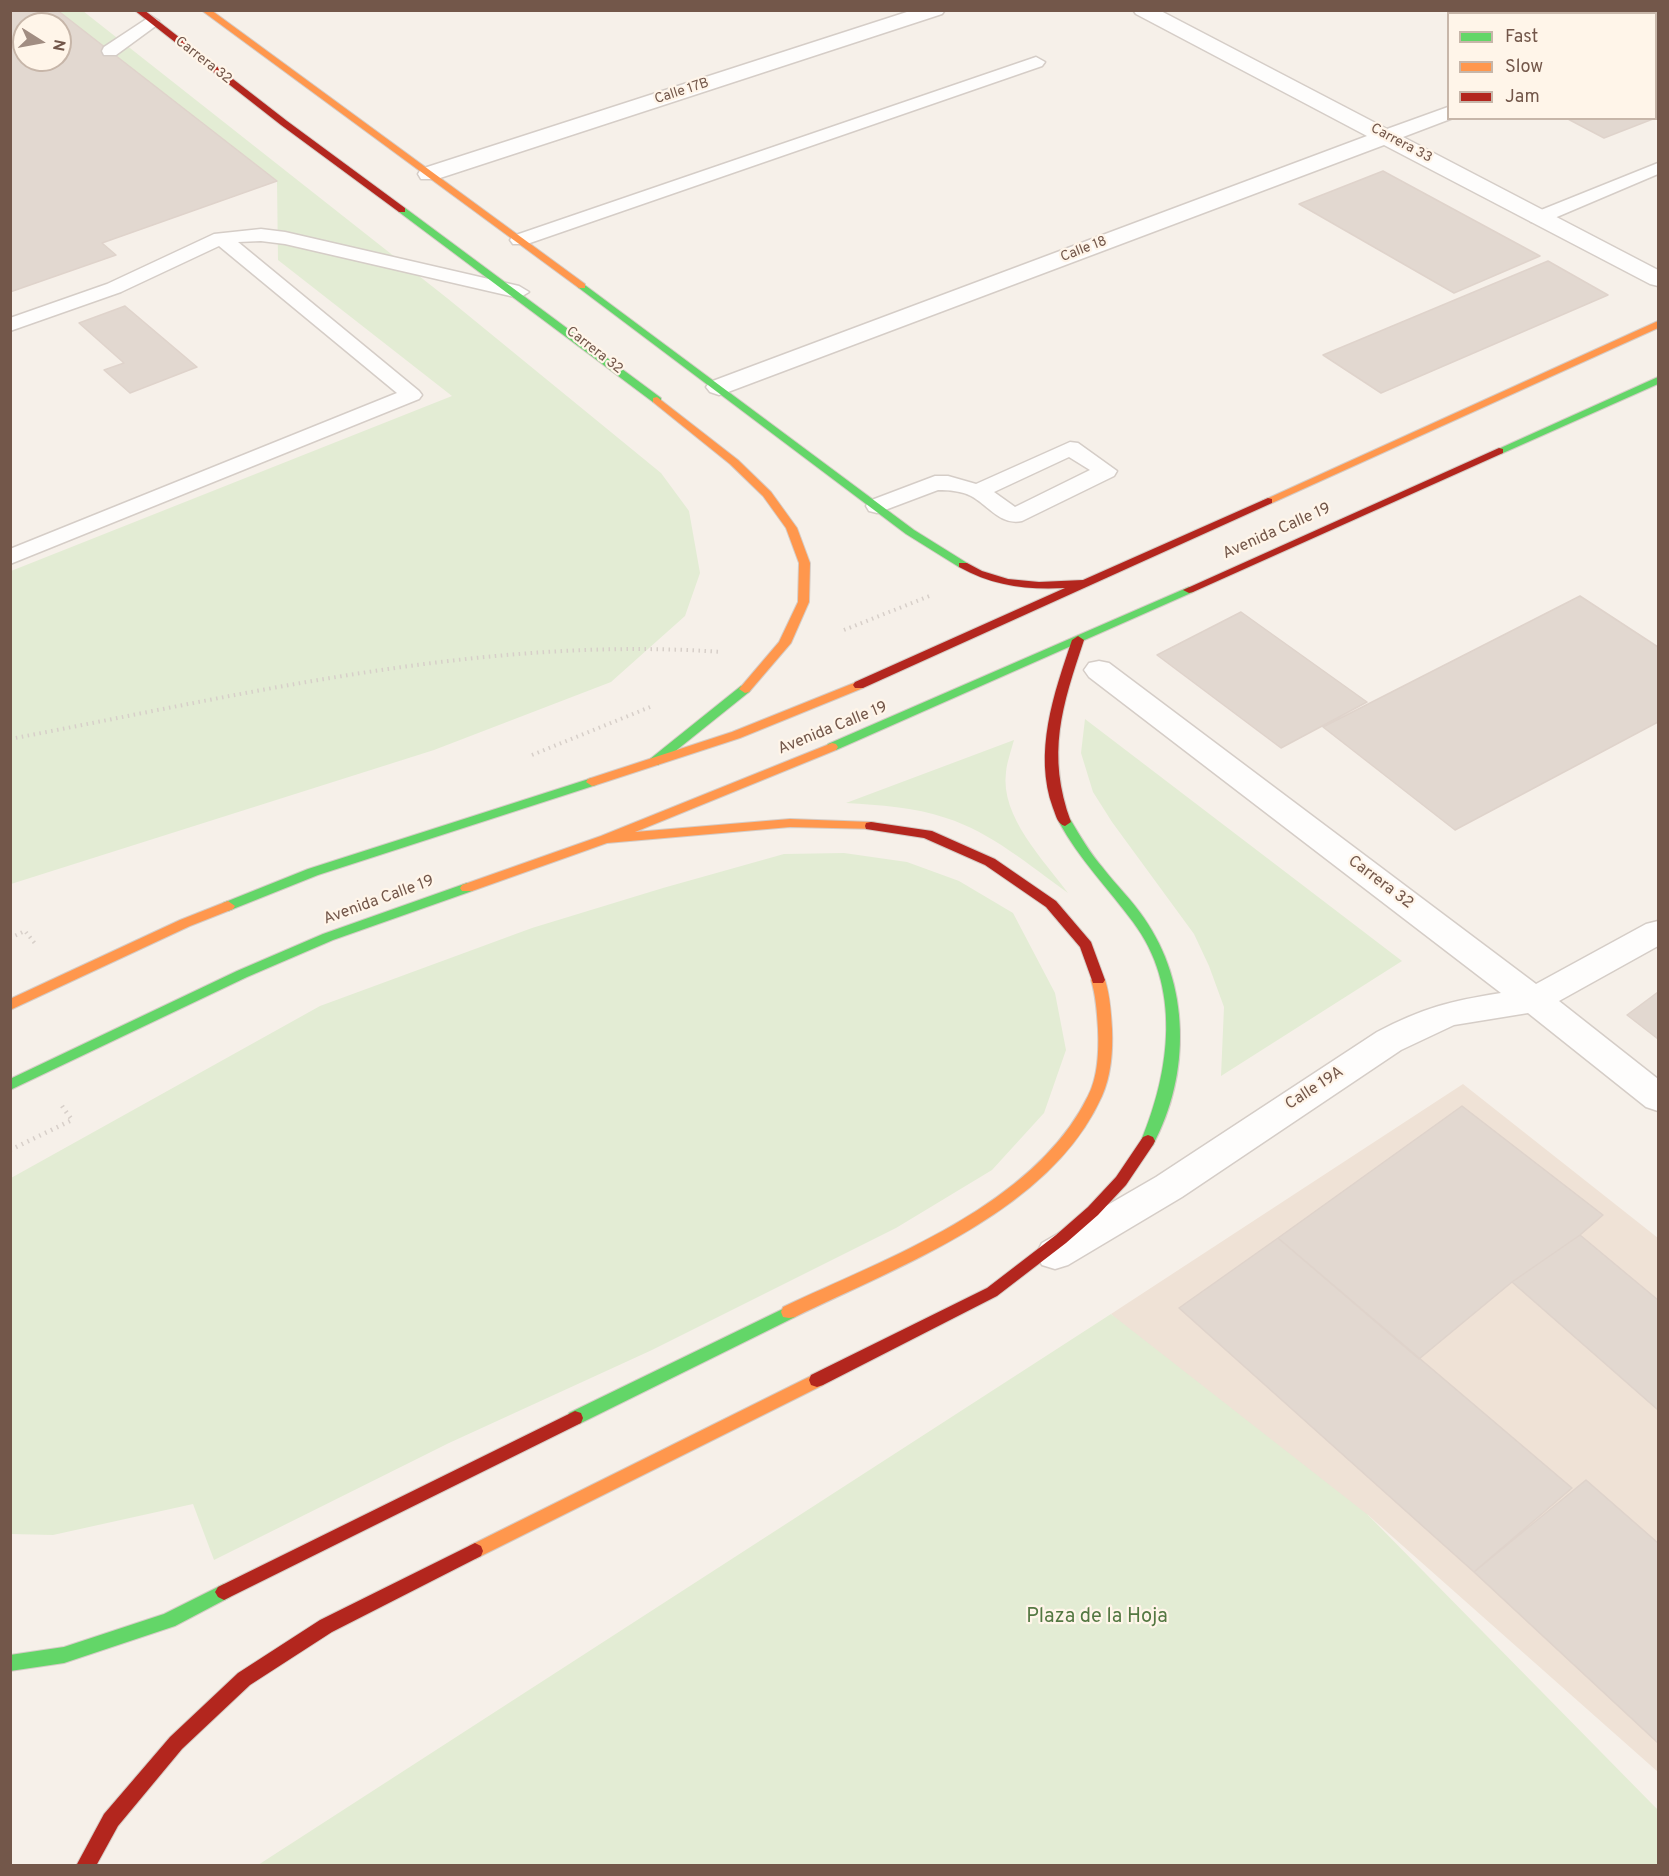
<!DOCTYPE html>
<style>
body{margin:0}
#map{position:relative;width:1669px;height:1876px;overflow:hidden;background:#f6f0e9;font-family:Overpass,sans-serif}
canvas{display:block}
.frame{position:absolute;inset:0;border:12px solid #73574a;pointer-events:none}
.legend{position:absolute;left:1447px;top:12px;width:210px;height:108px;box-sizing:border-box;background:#fff5e9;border:2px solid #c7b6a9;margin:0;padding:8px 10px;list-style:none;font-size:18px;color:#73574a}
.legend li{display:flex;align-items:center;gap:12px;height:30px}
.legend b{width:30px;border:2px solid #c7b6a9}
.north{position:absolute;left:12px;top:12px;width:60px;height:60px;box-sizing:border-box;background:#fff5e9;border:2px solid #c7b6a9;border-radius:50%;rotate:101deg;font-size:16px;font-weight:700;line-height:24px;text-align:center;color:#73574a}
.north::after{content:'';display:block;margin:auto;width:21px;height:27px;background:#a18d82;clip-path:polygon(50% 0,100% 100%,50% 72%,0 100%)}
</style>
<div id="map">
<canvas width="1669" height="1876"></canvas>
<div class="frame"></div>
<ul class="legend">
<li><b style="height:8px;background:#63d668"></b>Fast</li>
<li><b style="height:8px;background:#ff974d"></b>Slow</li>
<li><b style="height:8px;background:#b3261e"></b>Jam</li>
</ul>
<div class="north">N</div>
</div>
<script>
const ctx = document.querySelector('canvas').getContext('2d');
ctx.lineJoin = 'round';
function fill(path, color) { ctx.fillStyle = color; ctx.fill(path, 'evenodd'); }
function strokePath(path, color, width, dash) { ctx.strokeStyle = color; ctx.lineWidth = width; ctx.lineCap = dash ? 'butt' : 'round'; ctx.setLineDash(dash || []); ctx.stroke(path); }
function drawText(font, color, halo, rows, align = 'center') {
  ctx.font = font + ' Overpass,sans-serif'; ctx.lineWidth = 4.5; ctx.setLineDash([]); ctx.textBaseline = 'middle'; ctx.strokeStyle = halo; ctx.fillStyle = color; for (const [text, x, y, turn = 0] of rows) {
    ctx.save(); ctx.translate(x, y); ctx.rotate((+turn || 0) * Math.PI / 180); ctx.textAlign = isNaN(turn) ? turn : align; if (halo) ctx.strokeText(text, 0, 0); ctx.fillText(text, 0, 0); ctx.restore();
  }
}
const residential = new Path2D(`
 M1463 1084 1658 1238V1772L1368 1515 1301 1496 1111 1314Z`);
const green = new Path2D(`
 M57 11H83L447 298 661 473 689 511 700 573 685 616 611 682 434 750 11 884V571L452 396 278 260 277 181Z
 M1085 719 1402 961 1221 1076 1224 1007 1209 966 1194 934 1112 822 1093 792 1081 753Z
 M1014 740C1011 751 1007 762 1006 772 1000 817 1044 860 1068 893 1030 866 991 832 946 818 914 807 880 805 846 803Z
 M844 853 907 862 959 881 1013 913 1055 993 1066 1050 1044 1113 992 1170 896 1228 652 1350 449 1443 214 1560 193 1504 53 1535 11 1534V1178L320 1006 532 928 663 888 784 854Z
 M1111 1314 1368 1515 1658 1810V1865H258Z`);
const building = new Path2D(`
 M10 10H57L277 181 102 243 116 255 10 292ZM24 24H60V60H24Z
 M1656 71 1658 72V117L1604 138 1566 118H1656Z
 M1383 171 1540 256 1454 293 1299 204Z
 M1548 261 1608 295 1381 393 1323 355Z
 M125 306 197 367 130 393 104 370 124 363 79 323Z
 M1580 596 1658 647V722L1455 830 1323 727Z
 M1241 612 1367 702 1281 748 1157 655Z
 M1658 992V1039L1627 1015Z
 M1462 1106 1603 1215 1580 1235 1512 1282 1419 1359 1278 1238Z
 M1580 1235 1658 1300V1410L1512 1282Z
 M1278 1238 1572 1488 1474 1572 1179 1308Z
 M1586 1480 1658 1543V1743L1474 1572Z`);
const pathFar1 = new Path2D(`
 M844 630 932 595
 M10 739C243 695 483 635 722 652
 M532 755 650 707
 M10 938 25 931 37 946`);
const path = new Path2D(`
 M10 1150 72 1120 62 1106`);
const lane = new Path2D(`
 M151 16 159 21 157 25 116 55H104L102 51 104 47Z
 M1036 57 1045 62 1042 66 527 244H513L510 240 513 236Z
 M1658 163V174L1545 222H1531L1529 218 1531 214Z
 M261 229 285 232 519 286 529 292 519 298 285 244 261 241 238 242 419 391 422 395 419 399 10 564V549L397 393 219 246 121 292 10 331V318L107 284 214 234Z
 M1070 442 1078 443 1117 471 1114 476 1022 521C1001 526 988 505 971 496 962 491 949 490 938 490L877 513 869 511 866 506 869 501 935 476H948L976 484ZM1069 457 1090 470 1015 507 994 492Z`);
const street = new Path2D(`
 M913 10H945L942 14 437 179H421L418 174 421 169Z
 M1133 10H1159L1387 129 1448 107V118H1453L1403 137 1658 270V286L1650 284 1384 145 728 392 719 395 710 392 706 387 710 382 1367 136 1136 14Z
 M1656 28H1658V41H1656Z
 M1099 661 1109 663 1536 984 1646 924 1658 921V946L1559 1001 1658 1079V1111L1646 1107 1528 1013 1454 1025 1401 1050 1182 1197 1068 1265 1055 1269 1042 1265 1036 1254 1042 1243 1156 1177 1377 1032C1423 1008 1450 1001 1501 993L1089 677 1084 670 1089 663Z`);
const fast = new Path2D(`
 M399 208H405L661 398V402H653L399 212Z
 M582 283 914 530 967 563V567H959L906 534 579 288 577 286Z
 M1658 377V384L1503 453 1499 454 1494 451Z
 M1189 587 1193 588 1195 590 1193 592 836 750H828L826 747 828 744Z
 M745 685 749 686 751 689 749 692 658 765H650L648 762 650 759 741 686Z
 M592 778 598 782 596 785 318 875 228 911 221 906 223 903 308 869Z
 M1065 818 1070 819C1080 836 1090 853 1103 868 1116 885 1132 900 1144 918 1190 984 1191 1074 1153 1145H1143L1141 1141C1170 1071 1182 987 1133 922 1108 888 1079 859 1059 822Z
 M467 883 474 888 472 891 333 940 247 977 10 1090V1079L237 971 323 934Z
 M789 1306 795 1307 797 1312 795 1317 581 1423 575 1425 569 1423 567 1418 569 1413Z
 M224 1584 230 1587 233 1592 230 1597 175 1626 64 1663 10 1671V1655L64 1647 164 1614Z`);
const slow = new Path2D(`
 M201 10H211L585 284V288H579Z
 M1658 321V328L1272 503H1264L1262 501Z
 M657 397 738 460 771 492 797 528 810 563 809 602 791 643 749 692 745 693 739 689 779 642 798 602 799 563 786 528 763 496 730 464 653 402V398Z
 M859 681 863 682 865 685 863 688 740 738 596 785 592 786 586 782 588 779 732 732Z
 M832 743 836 744 838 747 836 750 635 832 790 819 871 822 876 823 877 826 876 829 790 827 607 843 472 891H462L460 888 462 885 601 836Z
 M228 901 235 906 233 909 190 926 10 1010V999L180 920Z
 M1098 975 1105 980C1110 996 1111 1012 1112 1029 1113 1051 1111 1076 1102 1096 1051 1211 901 1265 795 1317L789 1318 783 1317 781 1312 783 1307C887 1258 1034 1206 1088 1096 1098 1077 1099 1051 1098 1029 1097 1012 1096 996 1091 980Z
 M817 1373 823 1375 825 1380 823 1385 475 1559 469 1556 467 1551 469 1546Z`);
const jam = new Path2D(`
 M134 10H144L287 121 405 208V212H399L281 125Z
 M1499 448 1503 449V453L1193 592 1189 593 1183 590Z
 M1268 498 1272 499V503L863 688H855L853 685 855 682 1065 588C1027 590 993 586 959 567V563H967L982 571 1008 579 1039 582 1083 580Z
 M1078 636 1084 640C1062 706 1046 754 1071 822L1065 826C1057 824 1056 815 1053 808 1033 753 1054 693 1072 640Z
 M871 822 932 831 995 859 1056 901 1091 942 1105 980 1103 983H1093L1080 947 1046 907 985 865 924 838 866 829 865 826 866 823Z
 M1148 1135 1153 1137 1155 1141 1153 1145 1126 1185 1098 1215 1066 1243 997 1296 823 1385 817 1387 811 1385 809 1380 811 1375 987 1288 1056 1235 1088 1207 1116 1177 1143 1137Z
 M575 1411 581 1413 583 1418 581 1423 230 1597 224 1600 218 1597 215 1592 218 1587Z
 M475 1543 481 1546 483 1551 481 1556 332 1632 250 1685 182 1749 118 1826 96 1866H76L104 1814 170 1737 238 1673 320 1620Z`);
const farStreetnames = [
 ["Carrera 32",203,61,38],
 ["Calle 17B",682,92,-18],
 ["Carrera 33",1401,144,28],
 ["Calle 18",1084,250,-21],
 ["Carrera 32",594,351,38]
];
const streetNames = [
 ["Avenida Calle 19",1277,532,-24],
 ["Avenida Calle 19",833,729,-22],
 ["Carrera 32",1380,883,37],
 ["Avenida Calle 19",379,901,-20],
 ["Calle 19A",1315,1089,-33]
];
const nearParknames = [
 ["Plaza de la Hoja",1097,1618]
];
fill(residential, '#efe2d6');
fill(green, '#e3ecd4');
fill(building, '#e2d8d0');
strokePath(building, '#dfd3cb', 1.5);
strokePath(lane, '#d5cdc7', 3);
strokePath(street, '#d5cdc7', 3);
strokePath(fast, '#d5ccc6', 2);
strokePath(slow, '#d5ccc6', 2);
strokePath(jam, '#d5ccc6', 2);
strokePath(pathFar1, '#d7cfc9', 4, [1.5, 4.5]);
strokePath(path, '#d7cfc9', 4.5, [1.5, 5]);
fill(lane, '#fefdfc');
fill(street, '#fefdfc');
fill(fast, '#63d668');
fill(slow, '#ff974d');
fill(jam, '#b3261e');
drawText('14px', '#73574a', '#fff5e9', farStreetnames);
drawText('16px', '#73574a', '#fff5e9', streetNames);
drawText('20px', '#547842', '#fff5e9', nearParknames);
</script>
